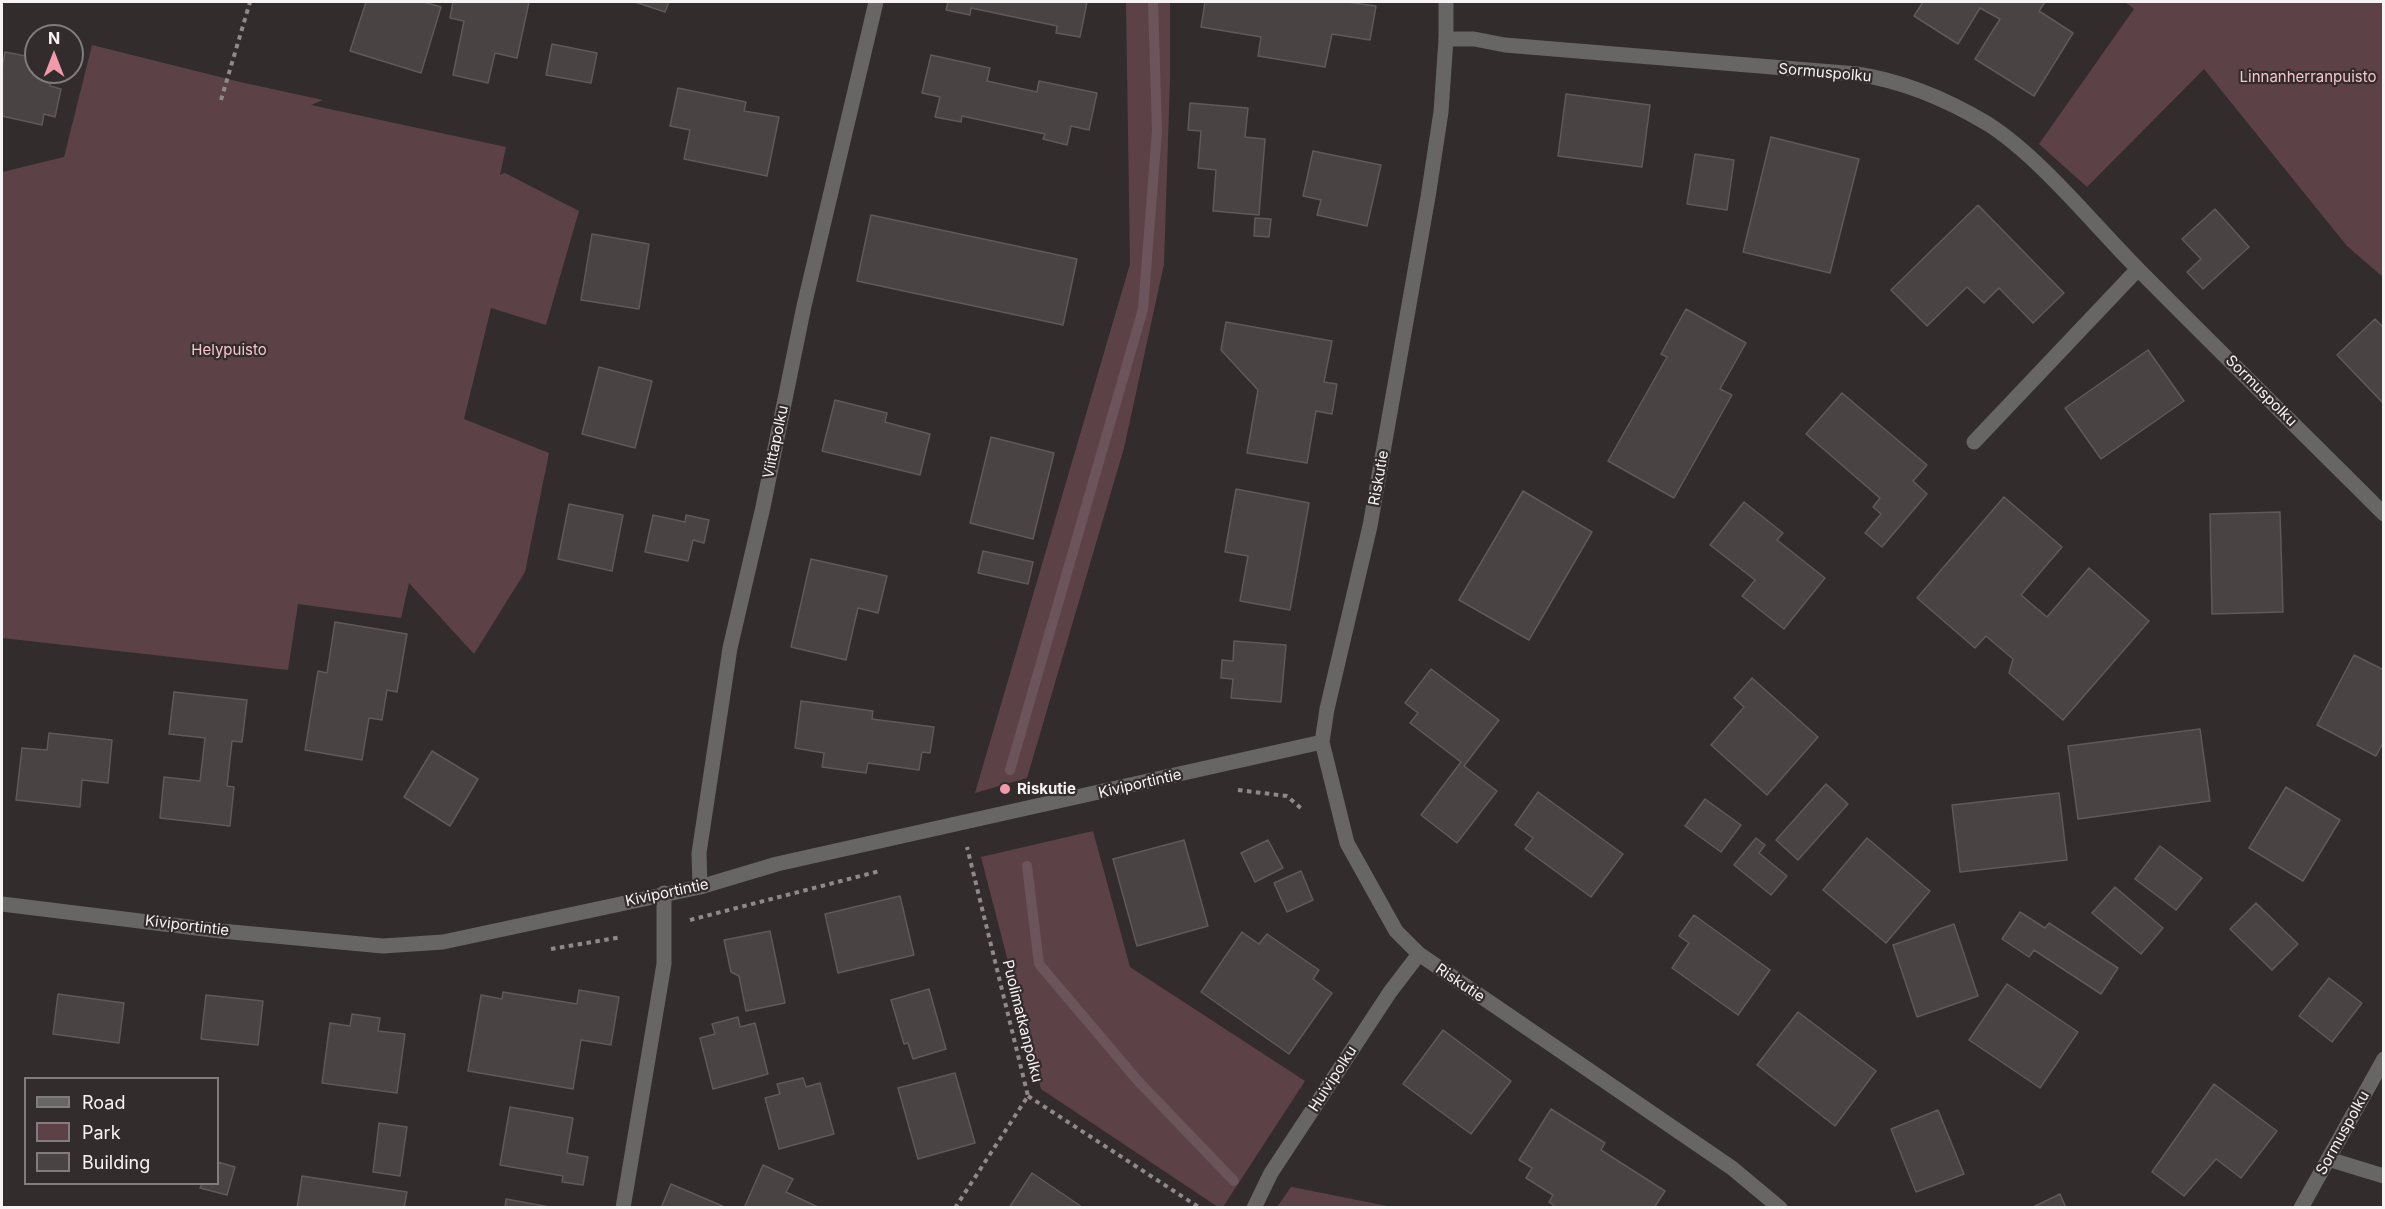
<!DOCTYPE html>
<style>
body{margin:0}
#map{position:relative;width:2385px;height:1209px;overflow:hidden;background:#322c2d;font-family:Inter,sans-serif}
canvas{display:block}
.frame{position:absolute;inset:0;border:3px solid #f7f3f4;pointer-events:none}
.legend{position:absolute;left:24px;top:1077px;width:195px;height:108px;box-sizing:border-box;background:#322c2d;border:2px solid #817c7d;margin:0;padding:8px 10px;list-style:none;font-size:18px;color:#f7f3f4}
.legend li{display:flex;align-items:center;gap:12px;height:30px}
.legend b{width:30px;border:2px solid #817c7d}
.north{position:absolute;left:24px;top:24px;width:60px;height:60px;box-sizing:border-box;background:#322c2d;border:2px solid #817c7d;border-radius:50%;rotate:0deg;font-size:16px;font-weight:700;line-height:24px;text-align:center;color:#f7f3f4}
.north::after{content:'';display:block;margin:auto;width:21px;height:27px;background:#f39aaa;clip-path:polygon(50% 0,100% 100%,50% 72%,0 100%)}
</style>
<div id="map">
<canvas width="2385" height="1209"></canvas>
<div class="frame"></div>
<ul class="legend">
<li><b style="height:8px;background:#686565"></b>Road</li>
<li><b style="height:16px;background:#5c4246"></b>Park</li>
<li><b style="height:16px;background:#4a4344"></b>Building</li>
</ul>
<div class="north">N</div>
</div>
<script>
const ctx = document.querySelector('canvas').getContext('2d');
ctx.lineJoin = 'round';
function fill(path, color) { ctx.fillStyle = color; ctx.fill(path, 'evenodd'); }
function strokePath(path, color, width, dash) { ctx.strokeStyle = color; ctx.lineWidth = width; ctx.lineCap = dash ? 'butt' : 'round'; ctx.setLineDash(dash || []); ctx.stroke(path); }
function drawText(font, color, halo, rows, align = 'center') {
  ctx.font = font + ' Inter,sans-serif'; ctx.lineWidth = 4.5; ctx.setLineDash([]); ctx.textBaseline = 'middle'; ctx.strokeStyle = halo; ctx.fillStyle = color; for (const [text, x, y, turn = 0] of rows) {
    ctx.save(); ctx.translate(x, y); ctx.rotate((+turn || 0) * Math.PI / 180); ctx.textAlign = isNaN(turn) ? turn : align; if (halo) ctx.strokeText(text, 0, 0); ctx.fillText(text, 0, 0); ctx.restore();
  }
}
const green = new Path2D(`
 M1126 2H1170V78L1164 264 1124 448 1027 778 975 793 1130 264Z
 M2125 2H2383V277L2347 246 2204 69 2087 187 2039 144 2134 9Z
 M92 45 240 82 323 100 311 105 506 147 500 175 505 173 579 211 546 325 491 308 464 419 549 453 525 572 474 654 409 583 401 618 298 604 288 670 2 638V172L64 157Z
 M1093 831 1130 967 1305 1081 1223 1207H1218L1041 1089 981 857Z
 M1291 1187H1292L1392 1207H1277Z`);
const stream = new Path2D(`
 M1010 770 1143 309 1157 131 1153 2
 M1027 866 1039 964 1138 1081 1234 1181`);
const building = new Path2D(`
 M366 2H424L441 7 421 73 350 51Z
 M453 2H529L517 58 495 53 488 83 453 75 464 21 450 18Z
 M635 2H669L665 12Z
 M948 2H1087L1080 37 1056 33 1057 26 971 8 970 15 946 10Z
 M1205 2H1347L1376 6 1370 40 1332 34 1325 67 1258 56 1261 37 1201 27Z
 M1923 2H2045L2039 11 2073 33 2034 96 1975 59 2000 19 1980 8 1958 44 1914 16Z
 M552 44 597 53 591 83 546 75Z
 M5 52 36 58V72H52L50 86 61 89 55 117 44 114 42 125 2 116V68Z
 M931 55 990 68 987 81 1037 92 1039 81 1097 93 1089 130 1071 126 1067 145 1043 139 1045 134 962 116 961 122 935 117 940 97 922 93Z
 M678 88 746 102 744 111 779 117 767 176 684 159 690 130 670 126Z
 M1566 94 1650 105 1642 167 1558 156Z
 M1190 103 1248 108 1245 137 1265 139 1259 215 1213 211 1216 170 1198 168 1201 131 1188 130Z
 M1771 137 1859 159 1830 273 1743 252Z
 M1313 151 1381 165 1367 226 1317 215 1321 200 1303 196Z
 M1695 154 1734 160 1727 210 1687 204Z
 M1978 205 2064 293 2033 323 1999 288 1984 303 1967 287 1927 326 1891 290Z
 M2215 209 2249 247 2203 289 2187 272 2201 259 2182 239Z
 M871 215 1077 259 1063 325 857 281Z
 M1255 218 1271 219 1269 237 1254 236Z
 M592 234 649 244 639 309 581 300Z
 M1686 309 1746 343 1720 389 1732 395 1674 498 1608 461 1667 357 1661 354Z
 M2375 319 2384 328V400L2382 402 2337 355Z
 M1226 322 1332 341 1324 382 1337 384 1332 414 1316 411 1307 463 1247 453 1258 390 1221 350Z
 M2148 350 2184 401 2101 459 2065 408Z
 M599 367 652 381 635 448 582 434Z
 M1842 393 1927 465 1913 481 1927 494 1882 547 1865 533 1881 514 1873 507 1880 498 1806 434Z
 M835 400 887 413 885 422 930 434 920 475 822 451Z
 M991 437 1054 453 1033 539 970 523Z
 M1236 489 1309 503 1290 610 1240 601 1248 556 1225 552Z
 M1523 491 1592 532 1529 640 1459 600Z
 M2004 497 2062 547 2021 595 2047 617 2089 568 2149 621 2063 720 2009 673 2013 659 1986 636 1975 648 1917 598Z
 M1744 502 1783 533 1777 540 1825 578 1784 629 1742 596 1755 580 1710 545Z
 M569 504 623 515 612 571 558 559Z
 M2280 512 2283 612 2212 614 2210 514Z
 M653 515 685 522 686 515 709 520 704 543 693 540 688 561 645 552Z
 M983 551 1033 562 1028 584 978 573Z
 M811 559 887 576 878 613 858 608 846 660 791 647Z
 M335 622 407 634 397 692 387 690 382 720 369 718 362 760 305 750 318 671 327 673Z
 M1234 641 1286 645 1281 702 1231 698 1233 679 1221 678 1222 660 1233 661Z
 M2354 655 2384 670V741L2376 756 2317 725Z
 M1431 669 1499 720 1464 766 1497 791 1457 843 1421 815 1461 762 1410 723 1418 713 1405 703Z
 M1752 678 1818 737 1767 795 1711 745 1744 707 1734 698Z
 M174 692 247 700 242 742 232 741 227 786 234 787 230 826 160 818 164 777 200 781 205 738 169 734Z
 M801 701 873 711 872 719 934 727 930 753 922 752 919 770 868 763 866 773 822 767 824 753 795 748Z
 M2200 729 2210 801 2078 819 2068 746Z
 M49 733 112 740 108 783 82 780 80 807 16 800 22 748 47 750Z
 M432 751 478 779 450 826 404 797Z
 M1826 784 1848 804 1798 860 1776 840Z
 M2286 787 2340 820 2303 881 2249 848Z
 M1538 792 1623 854 1591 897 1525 849 1533 838 1515 825Z
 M2059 793 2067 860 1960 872 1952 805Z
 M1705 799 1741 825 1721 852 1685 826Z
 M1756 838 1765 845 1759 853 1787 876 1771 895 1734 865Z
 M1867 838 1930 891 1886 943 1823 890Z
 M1184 840 1208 926 1137 946 1113 859Z
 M1268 840 1283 868 1255 882 1241 853Z
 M2160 846 2202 878 2176 910 2135 879Z
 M1301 871 1313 900 1287 912 1274 883Z
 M2115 887 2163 928 2141 954 2092 913Z
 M900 896 914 955 838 973 825 914Z
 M2256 903 2298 944 2272 970 2230 929Z
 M2020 912 2045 928 2049 923 2118 968 2101 994 2034 950 2029 957 2002 939Z
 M1694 915 1770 970 1738 1015 1672 968 1689 943 1679 936Z
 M1954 924 1978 996 1917 1017 1893 945Z
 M770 931 785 1003 746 1011 739 976 731 972 724 940Z
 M1242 932 1259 944 1267 934 1319 970 1313 979 1332 993 1289 1054 1201 992Z
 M2329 978 2362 1003 2332 1042 2299 1016Z
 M2007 984 2078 1032 2040 1088 1969 1040Z
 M929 989 946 1049 913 1059 908 1043 904 1044 891 1000Z
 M579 990 619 997 611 1045 581 1040 573 1089 468 1071 481 995 502 999 503 992 577 1004Z
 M58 994 124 1003 119 1043 53 1034Z
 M206 995 263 1001 258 1045 201 1039Z
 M1798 1012 1876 1071 1835 1126 1757 1065Z
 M352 1014 380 1018 378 1031 405 1034 397 1093 322 1083 330 1023 350 1026Z
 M738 1017 740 1027 755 1023 768 1074 713 1089 700 1038 715 1034 712 1024Z
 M1443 1030 1511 1081 1471 1134 1403 1084Z
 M955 1073 975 1143 918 1159 898 1088Z
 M803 1078 806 1087 820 1083 834 1134 779 1149 765 1098 780 1094 777 1084Z
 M2214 1084 2277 1131 2241 1178 2216 1159 2184 1196 2152 1172Z
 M510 1107 573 1118 567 1153 588 1157 583 1185 562 1182 563 1176 500 1165Z
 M1551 1109 1605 1143 1601 1150 1665 1191 1654 1208H1557L1549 1202 1553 1195 1526 1178 1532 1168 1519 1160Z
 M1938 1110 1964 1174 1916 1192 1891 1129Z
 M379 1123 407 1127 400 1176 373 1172Z
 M218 1162 235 1167 227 1195 200 1188 202 1184H218Z
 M763 1165 793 1179 786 1192 820 1208H744Z
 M1032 1173 1082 1207V1208H1009Z
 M302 1176 407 1192 404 1208H297Z
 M671 1184 727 1208H661Z
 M2060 1194 2066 1208H2031Z
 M506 1199 555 1208H505Z`);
const path = new Path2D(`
 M221 100 250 2
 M1238 790 1287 796 1303 810
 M690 920 880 871
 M551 949 622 937
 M1028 1096 1200 1208
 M955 1208 1028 1096 967 847`);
const minor = new Path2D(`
 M1446 39H1474L1505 45 1857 74C1903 81 1948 100 1988 124 2041 158 2093 224 2138 269 2219 351 2302 432 2384 514
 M1974 442 2138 269
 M700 887 699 853 730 648 763 507 804 306 876 2
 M2328 1159 2384 1176
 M623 1208 664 964V893
 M1254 1208 1271 1173 1390 992 1419 954
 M2301 1208 2384 1059`);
const tertiary = new Path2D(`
 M1446 2V39L1441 112 1428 197 1370 526 1327 709 1322 742 1347 843 1396 931 1419 954 1732 1168 1780 1208
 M2 904 221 931 383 946 443 942 700 887 777 864 1322 742`);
const markers = [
 [1005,789,6,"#f39aaa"]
];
const streetNames = [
 ["Sormuspolku",1825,73,5],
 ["Sormuspolku",2261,391,45],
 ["Viittapolku",776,442,-78],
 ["Riskutie",1379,478,-80],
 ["Kiviportintie",1140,784,-13],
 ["Kiviportintie",667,893,-12],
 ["Kiviportintie",187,926,7],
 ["Riskutie",1460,983,34],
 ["Puolimatkanpolku",1022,1021,76],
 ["Huivipolku",1333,1079,-57],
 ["Sormuspolku",2343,1133,-61]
];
const parkNames = [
 ["Linnanherranpuisto",2308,77],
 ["Helypuisto",229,350]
];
const poiNames = [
 ["Riskutie",1017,789]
];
fill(green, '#5c4246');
strokePath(stream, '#6b555a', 10);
fill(building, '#4a4344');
strokePath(building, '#60595a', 1.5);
strokePath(path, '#8e898a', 4, [4.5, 4.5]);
strokePath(minor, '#686565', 15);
strokePath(tertiary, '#686565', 15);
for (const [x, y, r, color] of markers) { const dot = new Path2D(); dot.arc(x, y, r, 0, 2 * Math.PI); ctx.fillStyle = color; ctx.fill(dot); strokePath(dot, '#322c2d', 2); }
drawText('15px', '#f7f3f4', '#322c2d', streetNames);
drawText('15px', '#fac4cc', '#322c2d', parkNames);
drawText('bold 15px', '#f7f3f4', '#322c2d', poiNames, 'left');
</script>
